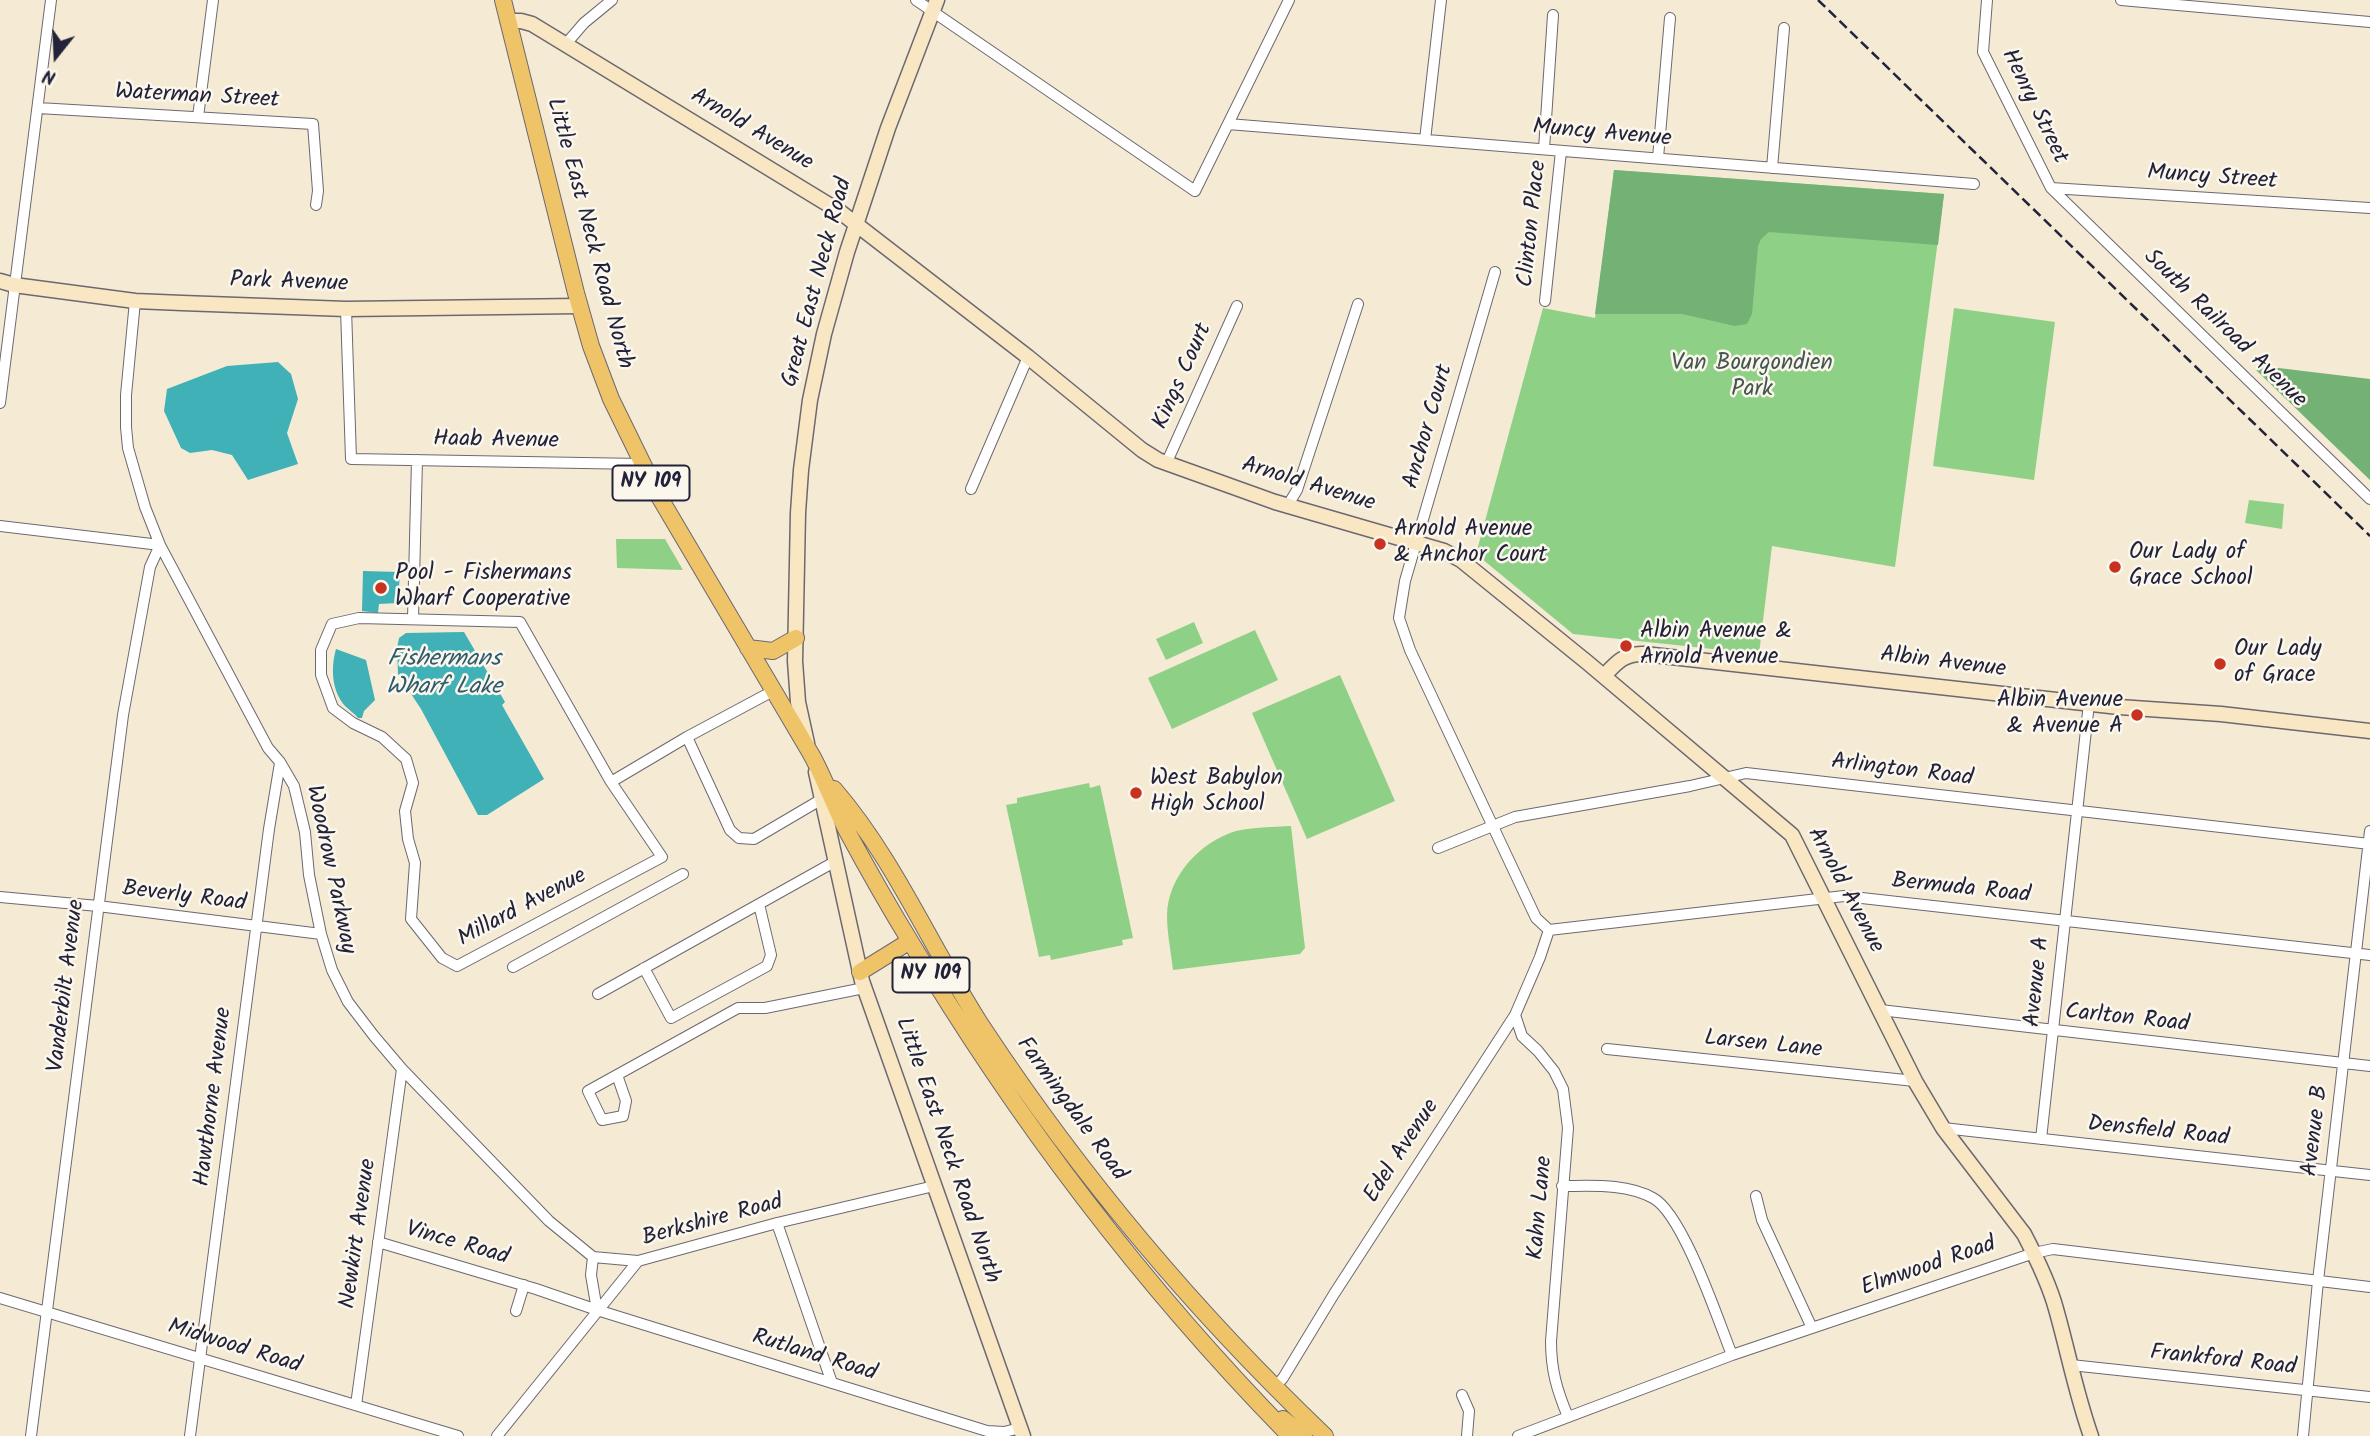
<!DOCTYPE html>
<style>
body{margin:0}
#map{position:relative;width:2370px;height:1436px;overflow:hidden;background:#f5ead4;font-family:Kalam,sans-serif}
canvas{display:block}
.north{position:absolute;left:21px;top:21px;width:70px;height:70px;-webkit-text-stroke:5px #fbf7ec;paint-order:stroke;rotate:198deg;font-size:19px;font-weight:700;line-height:28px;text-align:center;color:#22223b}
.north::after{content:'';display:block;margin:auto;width:24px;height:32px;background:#22223b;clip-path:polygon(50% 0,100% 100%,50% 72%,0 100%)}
</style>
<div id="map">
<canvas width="2370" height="1436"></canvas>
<div class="north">N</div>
</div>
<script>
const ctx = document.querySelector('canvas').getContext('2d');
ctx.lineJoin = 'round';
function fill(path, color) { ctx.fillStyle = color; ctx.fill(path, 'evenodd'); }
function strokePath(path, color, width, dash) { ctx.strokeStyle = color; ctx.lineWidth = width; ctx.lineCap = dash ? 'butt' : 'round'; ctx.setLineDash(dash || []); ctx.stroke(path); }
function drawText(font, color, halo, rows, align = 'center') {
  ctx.font = font + ' Kalam,sans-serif'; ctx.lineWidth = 5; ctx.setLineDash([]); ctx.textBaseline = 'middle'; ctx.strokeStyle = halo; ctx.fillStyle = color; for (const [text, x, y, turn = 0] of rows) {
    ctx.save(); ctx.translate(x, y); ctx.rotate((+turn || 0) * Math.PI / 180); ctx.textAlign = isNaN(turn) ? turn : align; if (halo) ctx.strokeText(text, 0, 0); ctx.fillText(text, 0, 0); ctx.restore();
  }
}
const green = new Path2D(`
 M1614 170 1944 194 1895 567 1772 546 1759 654 1573 634 1476 554 1543 308 1595 318Z
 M1954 308 2055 322 2034 480 1933 466Z
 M2249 500 2284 504 2282 529 2245 523Z
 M616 539H665L683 570 617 568Z
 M1194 622 1203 643 1166 660 1156 639Z
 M1255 630 1278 680 1172 729 1148 678Z
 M1340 675 1395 801 1307 839 1252 713Z
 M1089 783 1090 788 1100 785 1133 938 1122 940 1123 945 1051 960 1050 955 1039 957 1006 805 1017 803V798Z
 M1291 826 1305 948 1300 954 1173 970C1171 952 1167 933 1167 915 1168 876 1200 842 1236 831 1253 827 1273 827 1291 826Z`);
const forest = new Path2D(`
 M1614 170 1944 194 1938 245 1769 232 1761 239 1758 246 1752 314 1747 324 1735 326 1682 314H1595Z
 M2262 366 2370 379V480L2256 370Z`);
const water = new Path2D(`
 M278 362 291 374 298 399 287 433 298 464 248 480 232 455 212 450 190 453 181 448 164 411 167 389 227 366Z
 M363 571 400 572 398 603 379 604 378 613 362 611Z
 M464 632 505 702 502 705 544 779 487 815H478L421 709 398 674 397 648 399 638 406 633Z
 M336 649 366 660 375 700 364 711 362 718H358C354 713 349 710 345 706 331 690 331 667 336 649Z`);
const street = new Path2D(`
 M916 0 1195 191 1289 0
 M1987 0 1983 52 2051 188 2370 499
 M2121 0 2370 22
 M565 45 584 23 612 0
 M38 108 313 124 318 191 316 205
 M198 117 213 0
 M1228 124 1974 184
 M1425 140 1441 0
 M1544 149 1553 15
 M1658 158 1670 18
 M1772 168 1784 28
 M2051 188 2370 208
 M1495 272 1405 581 1399 618 1410 650 1536 918 1549 930
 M135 301 126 395V427L128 448 145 507 160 545 268 748 280 762 294 786 305 832 309 875 321 934 332 970 348 1002 374 1036 402 1069 549 1221 593 1257 638 1261
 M1545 301 1561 151
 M346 309 351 459 641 464
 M0 403 51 0
 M1166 464 1237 306
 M971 489 1028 357
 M1288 505 1297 490 1358 304
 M0 526 160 545 150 567 123 715 31 1436
 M413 619 417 460
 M687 737 730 830 739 838 754 839 822 799
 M611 782 520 622 359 618 332 624 321 650V675L333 708 353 723 382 737 406 759 413 783 405 811 408 839 415 863 411 919 442 958 457 966 662 857 611 782 687 737 773 691
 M1438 848 1515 817 1690 786 1746 773 2370 844
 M0 897 98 906 321 934
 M1549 930 1844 896 2370 955
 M513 967 683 874
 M644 968 671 1018 767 966 771 955 759 904
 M598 994 836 861
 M1880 1010 2370 1066
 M1515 1015 1522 1036 1538 1051 1554 1071 1563 1089 1568 1128 1551 1341C1551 1371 1557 1390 1568 1417
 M1607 1049 1915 1081
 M617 1075 626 1101 623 1116 602 1120 588 1091 738 1008H765L864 988
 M1943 1128 2370 1175
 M2041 1139 2089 703
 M1562 1186C1591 1186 1626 1183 1653 1198 1683 1214 1718 1320 1732 1355
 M1756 1196 1762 1220 1812 1328
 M777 1223 832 1383
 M378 1242 536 1289 597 1310 987 1431 1004 1432 1020 1428
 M593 1257 591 1275 597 1310
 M0 1298 458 1436
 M516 1311 524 1285
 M2071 1365 2370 1397
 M1275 1387 1283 1378 1334 1294 1515 1015 1540 957 1549 930
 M1462 1395 1469 1411 1467 1436
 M356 1405 402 1069
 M190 1436 269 829 280 763
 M497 1436 638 1261 777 1223 934 1186
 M1518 1436 1732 1355 2034 1253 2053 1249 2370 1287
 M2303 1436 2318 1281 2370 831`);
const secondary = new Path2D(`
 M508 21H521L532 24 839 211 1028 357 1142 450 1158 460 1275 502 1444 551 1461 560 1588 663 1792 835 1915 1081 1943 1128 2024 1234C2036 1257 2049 1283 2056 1309 2068 1351 2076 1394 2091 1436
 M0 281 14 285 135 301 182 303 346 309 579 306
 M1604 676C1616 663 1624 653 1644 654L2119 707 2221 714 2370 731
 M807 743 798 702 795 661 798 513 801 470 810 400 824 334 847 252 888 128 937 0
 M816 772 862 981 1023 1436`);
const primary = new Path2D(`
 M503 0 576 293 591 346 611 399 657 493 811 754C825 779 834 806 847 831 867 868 888 905 910 941 1017 1120 1144 1287 1290 1436
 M748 648 773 651 796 638
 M834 789C896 861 933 952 985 1031 1083 1179 1197 1314 1325 1436
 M860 972 910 941
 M1283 1419 1304 1436`);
const rail = new Path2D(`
 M1818 0 2370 536`);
const markers = [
 [1380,544,7,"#c8321e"],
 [2115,567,7,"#c8321e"],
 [381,588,7,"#c8321e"],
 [1626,646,7,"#c8321e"],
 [2220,664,7,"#c8321e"],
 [2137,715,7,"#c8321e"],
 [1136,793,7,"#c8321e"]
];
const shields = [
 [651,483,77],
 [931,975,77]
];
const shieldNames = [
 ["NY 109",651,483],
 ["NY 109",931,975]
];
const streetNames = [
 ["Waterman Street",197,98,3],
 ["Henry Street",2033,107,64],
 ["Arnold Avenue",751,131,31],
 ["Muncy Avenue",1602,135,5],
 ["Muncy Street",2212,179,4],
 ["Clinton Place",1534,224,-84],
 ["Little East Neck Road North",588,234,75],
 ["Great East Neck Road",819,283,-75],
 ["Park Avenue",289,284,2],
 ["South Railroad Avenue",2224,330,44],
 ["Kings Court",1184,377,-66],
 ["Anchor Court",1430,427,-74],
 ["Haab Avenue",496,442,1],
 ["Arnold Avenue",1308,486,17],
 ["Albin Avenue",1943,664,7],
 ["Arlington Road",1902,772,7],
 ["Woodrow Parkway",329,870,78],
 ["Bermuda Road",1961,890,6],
 ["Arnold Avenue",1844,891,62],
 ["Beverly Road",184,898,7],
 ["Millard Avenue",523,909,-28],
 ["Avenue A",2039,982,-84],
 ["Vanderbilt Avenue",68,986,-83],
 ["Carlton Road",2127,1020,6],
 ["Larsen Lane",1763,1046,6],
 ["Hawthorne Avenue",215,1097,-83],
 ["Farmingdale Road",1070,1110,54],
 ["Avenue B",2317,1131,-83],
 ["Densfield Road",2158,1133,6],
 ["Little East Neck Road North",946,1151,71],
 ["Edel Avenue",1403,1152,-57],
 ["Kahn Lane",1542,1208,-85],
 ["Berkshire Road",713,1222,-15],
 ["Newkirt Avenue",360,1234,-82],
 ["Vince Road",457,1245,16],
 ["Elmwood Road",1929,1268,-19],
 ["Midwood Road",234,1348,17],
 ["Rutland Road",814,1357,17],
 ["Frankford Road",2223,1362,6]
];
const parkNames = [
 ["Van Bourgondien",1752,365],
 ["Park",1752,391]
];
const poiNames = [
 ["Arnold Avenue",1394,531],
 ["& Anchor Court",1394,557],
 ["Our Lady of",2129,554],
 ["Grace School",2129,580],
 ["Pool - Fishermans",395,575],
 ["Wharf Cooperative",395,601],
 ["Albin Avenue &",1640,633],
 ["Arnold Avenue",1640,659],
 ["Our Lady",2234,651],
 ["of Grace",2234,677],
 ["Albin Avenue",2123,702,"right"],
 ["& Avenue A",2123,728,"right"],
 ["West Babylon",1150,780],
 ["High School",1150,806]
];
const waterNames = [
 ["Fishermans",444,661],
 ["Wharf Lake",444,689]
];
fill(green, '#8fd087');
fill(forest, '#73b274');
fill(water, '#40b1b7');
strokePath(street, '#6c6871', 12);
strokePath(secondary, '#6c6871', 17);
strokePath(primary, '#6c6871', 18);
strokePath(street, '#fff', 10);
strokePath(secondary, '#f9e7c3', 14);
strokePath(primary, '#efc469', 16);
strokePath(rail, '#22223b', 2.5, [10, 5]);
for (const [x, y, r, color] of markers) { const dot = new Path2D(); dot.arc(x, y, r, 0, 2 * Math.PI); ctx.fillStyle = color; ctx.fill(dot); strokePath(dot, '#fbf7ec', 2.5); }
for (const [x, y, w] of shields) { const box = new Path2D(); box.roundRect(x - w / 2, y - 17.5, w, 35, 5); ctx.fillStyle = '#fbf7ec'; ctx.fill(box); strokePath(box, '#22223b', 2); }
drawText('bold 21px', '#22223b', null, shieldNames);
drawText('23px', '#22223b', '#fbf7ec', streetNames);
drawText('23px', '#435652', '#fbf7ec', parkNames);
drawText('23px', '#22223b', '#fbf7ec', poiNames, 'left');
drawText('italic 24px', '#2e5b6d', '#fbf7ec', waterNames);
</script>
